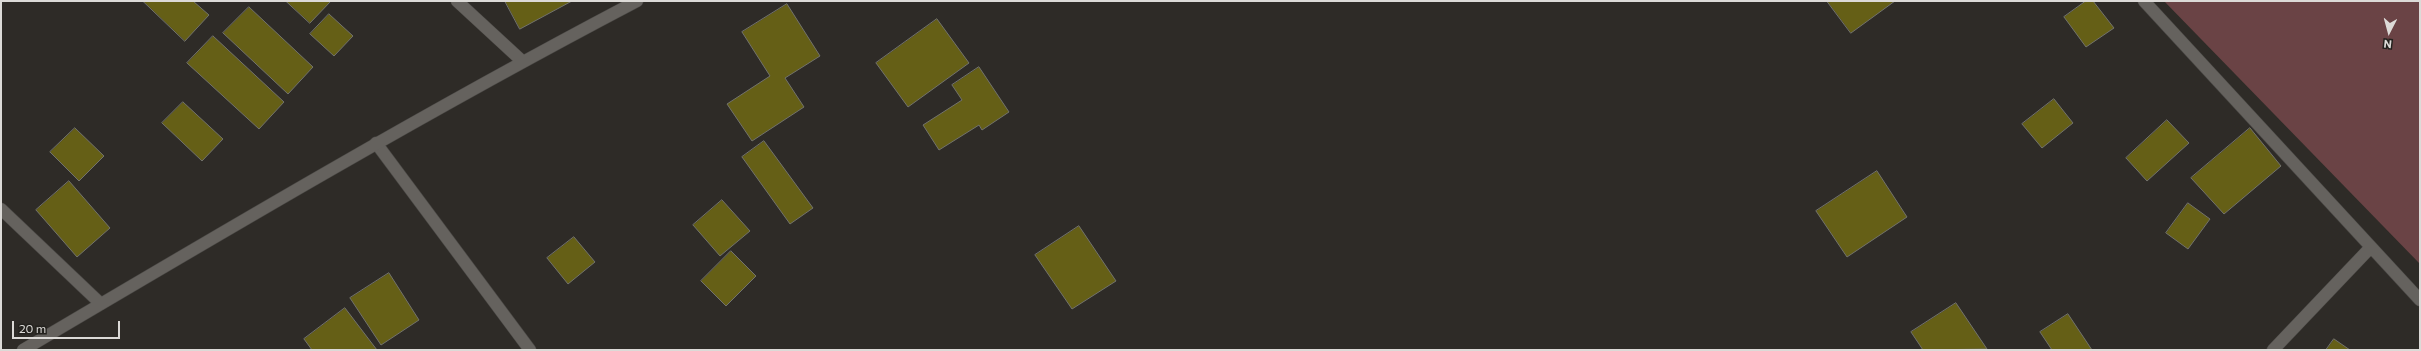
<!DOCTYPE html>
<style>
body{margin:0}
#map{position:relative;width:2421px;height:351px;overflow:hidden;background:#2e2b27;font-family:Commissioner,sans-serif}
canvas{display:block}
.frame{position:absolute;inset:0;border:2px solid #dcdad7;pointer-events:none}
.north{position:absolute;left:2369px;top:12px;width:40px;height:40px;-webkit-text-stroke:3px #24221e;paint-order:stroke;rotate:186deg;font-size:11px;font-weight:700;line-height:16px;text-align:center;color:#dcdad7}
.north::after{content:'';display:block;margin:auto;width:14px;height:18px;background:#dcdad7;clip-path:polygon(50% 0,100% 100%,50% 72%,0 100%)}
.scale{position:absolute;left:12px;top:321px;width:108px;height:18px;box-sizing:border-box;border:2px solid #dcdad7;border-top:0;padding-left:5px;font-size:12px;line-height:14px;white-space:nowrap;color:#dcdad7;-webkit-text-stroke:3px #24221e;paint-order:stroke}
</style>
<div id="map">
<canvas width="2421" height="351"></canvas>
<div class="frame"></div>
<div class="north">N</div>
<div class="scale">20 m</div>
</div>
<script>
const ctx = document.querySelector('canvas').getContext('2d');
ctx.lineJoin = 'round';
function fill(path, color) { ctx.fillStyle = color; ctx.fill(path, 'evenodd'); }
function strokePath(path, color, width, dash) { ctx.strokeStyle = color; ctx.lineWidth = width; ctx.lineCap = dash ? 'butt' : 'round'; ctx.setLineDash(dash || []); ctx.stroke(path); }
const green = new Path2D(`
 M2164 1H2420V264Z`);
const building = new Path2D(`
 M143 1H193L209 15 185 41Z
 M286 1H331L310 23Z
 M505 1H572L520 29Z
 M1827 1H1895L1851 33Z
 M2086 1H2093L2114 28 2086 47 2064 17Z
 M787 4 820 56 785 78 804 107 752 141 727 104 770 76 742 32Z
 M249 7 313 67 288 94 223 33Z
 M329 14 353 36 334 56 310 34Z
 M937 19 969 63 908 107 876 63Z
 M213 36 284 102 259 129 187 63Z
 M979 67 1009 112 982 130 979 125 939 150 923 125 962 100 952 85Z
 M2054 99 2073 123 2042 148 2022 124Z
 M183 102 223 139 202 161 162 123Z
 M2167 120 2189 143 2147 181 2126 158Z
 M75 128 104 156 79 181 50 152Z
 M2250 128 2281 166 2224 214 2191 178Z
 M764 141 813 208 790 224 742 157Z
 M1877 171 1907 217 1847 257 1816 211Z
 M69 181 110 228 77 257 36 210Z
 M722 200 750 231 720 256 693 225Z
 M2188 203 2210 219 2188 249 2166 233Z
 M1079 226 1116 281 1072 309 1035 255Z
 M574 237 595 262 568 284 547 258Z
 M731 251 756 276 726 306 701 281Z
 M389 273 419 320 381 345 350 298Z
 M1956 303 1987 349 1923 350 1911 332Z
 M345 308 377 350H312L304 339Z
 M2068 314 2092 350H2052L2040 332Z
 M2334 339 2350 350H2326Z`);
const lane = new Path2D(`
 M376 143 530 350`);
const street = new Path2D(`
 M457 1 522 61
 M2144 1 2420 300
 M1 209 101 304
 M23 350C226 230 429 110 637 1
 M2273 350 2371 247`);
fill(green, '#6a4345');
fill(building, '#655f16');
strokePath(building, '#72726c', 1);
strokePath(lane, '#494744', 13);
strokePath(street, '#494744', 13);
strokePath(lane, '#65625e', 12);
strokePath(street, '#65625e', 12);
</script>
